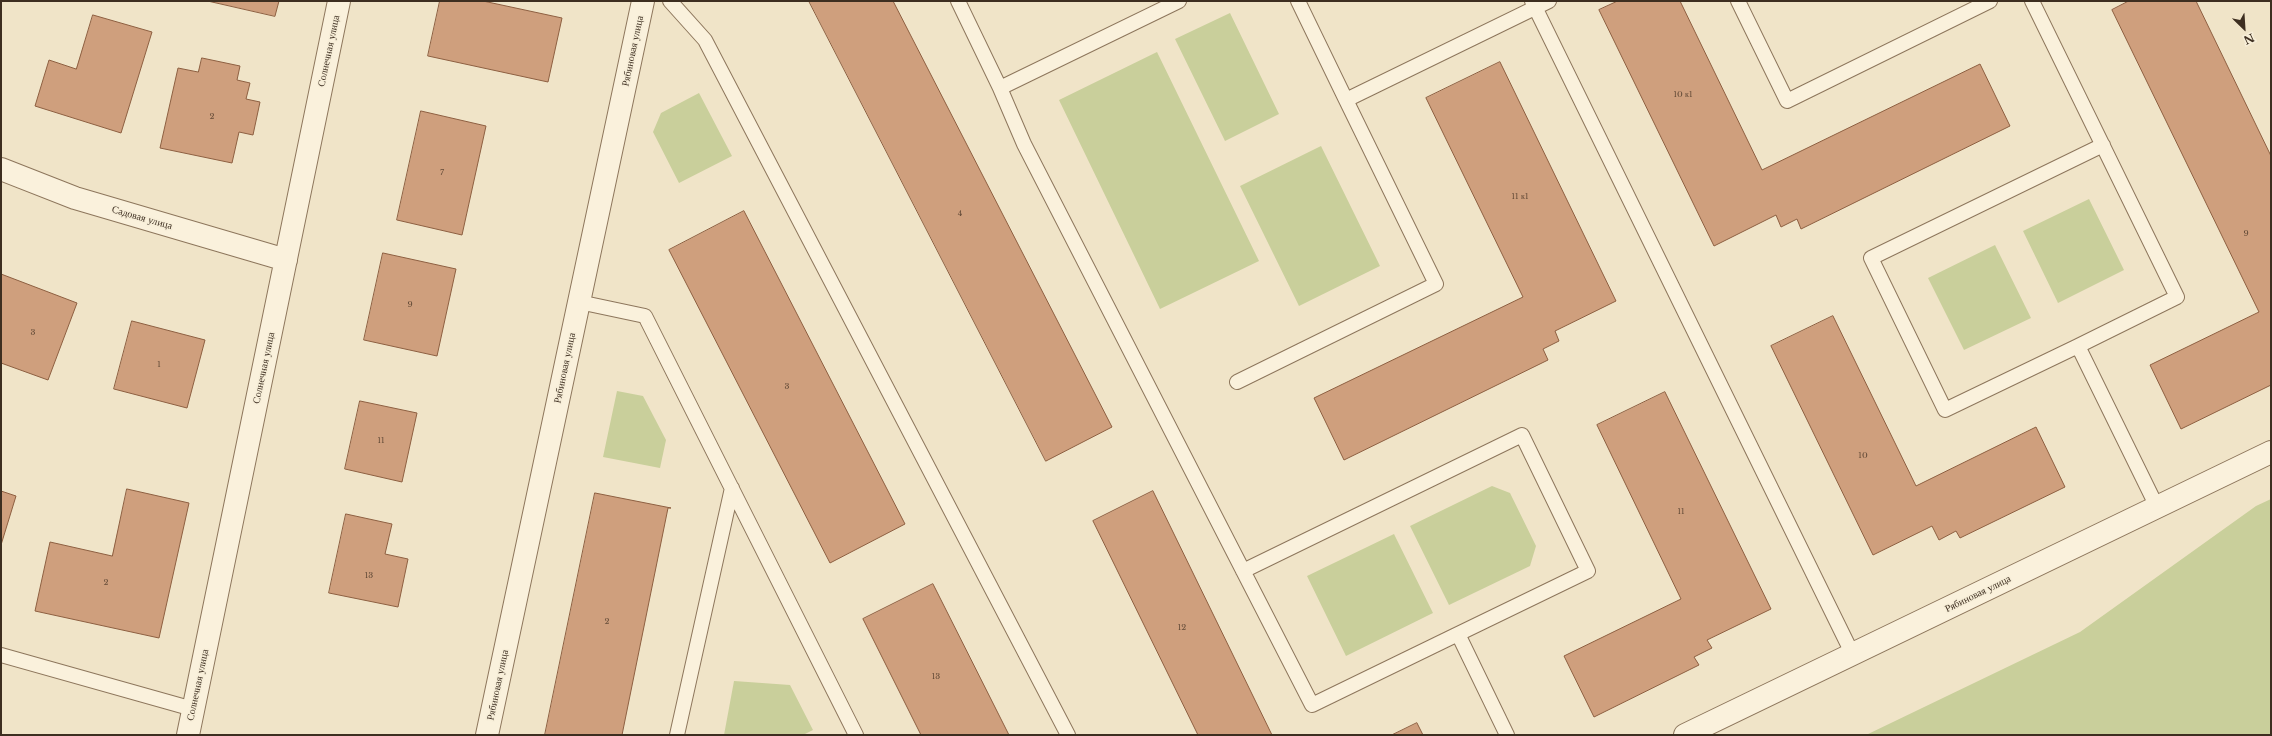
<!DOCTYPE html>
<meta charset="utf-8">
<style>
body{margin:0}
#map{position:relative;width:2272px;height:736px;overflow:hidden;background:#f0e4c8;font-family:"Libre Baskerville",serif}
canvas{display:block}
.frame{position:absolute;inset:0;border:2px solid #3d2e20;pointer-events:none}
.north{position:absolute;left:2224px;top:8px;width:40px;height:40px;-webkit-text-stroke:3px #f7eed8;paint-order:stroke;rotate:155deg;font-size:11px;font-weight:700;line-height:16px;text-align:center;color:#3d2e20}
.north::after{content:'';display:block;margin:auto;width:14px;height:18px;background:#3d2e20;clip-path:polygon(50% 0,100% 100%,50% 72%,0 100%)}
</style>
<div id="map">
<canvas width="2272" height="736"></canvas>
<div class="frame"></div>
<div class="north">N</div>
</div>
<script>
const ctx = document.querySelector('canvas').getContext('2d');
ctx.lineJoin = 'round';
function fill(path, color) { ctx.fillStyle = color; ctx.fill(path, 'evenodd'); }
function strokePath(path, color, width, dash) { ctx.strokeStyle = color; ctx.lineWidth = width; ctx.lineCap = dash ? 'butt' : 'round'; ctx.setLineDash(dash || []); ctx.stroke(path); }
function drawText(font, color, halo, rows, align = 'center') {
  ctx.font = font + ' "Libre Baskerville",serif'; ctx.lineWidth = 3; ctx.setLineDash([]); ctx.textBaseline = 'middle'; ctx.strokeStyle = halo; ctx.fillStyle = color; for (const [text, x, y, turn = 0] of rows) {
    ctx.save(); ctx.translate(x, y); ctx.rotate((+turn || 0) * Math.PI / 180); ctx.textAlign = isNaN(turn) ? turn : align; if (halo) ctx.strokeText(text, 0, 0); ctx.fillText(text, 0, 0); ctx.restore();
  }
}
const green = new Path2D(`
 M1230 13 1279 114 1225 141 1175 39Z
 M1157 52 1259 261 1160 309 1059 100Z
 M699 93 732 156 679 183 653 132 661 113Z
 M1321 146 1380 266 1299 306 1240 186Z
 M2089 199 2124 270 2058 303 2023 231Z
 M1995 245 2031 318 1964 350 1928 278Z
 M617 391 643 396 666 440 660 468 603 457Z
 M1492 486 1510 493 1536 546 1530 566 1449 605 1410 526Z
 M2271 499V735H1866L2080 632 2256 506Z
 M1394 534 1433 613 1346 656 1307 576Z
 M734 681 790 685 813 730 803 735H724Z`);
const building = new Path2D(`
 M208 1H279L275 16Z
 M440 1H483L562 18 548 82 428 56Z
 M809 1H893L1112 427 1046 461Z
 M1618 1H1680L1762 170 1980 64 2010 126 1801 229 1797 219 1781 227 1776 215 1714 246 1599 10Z
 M2129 1H2196L2271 156V385L2181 429 2150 365 2259 312 2112 10Z
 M93 15 152 32 121 133 35 106 49 60 76 69Z
 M202 58 240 66 237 80 250 83 246 99 260 102 253 135 239 132 232 163 160 148 178 68 198 72Z
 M1500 62 1616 301 1555 331 1559 341 1543 349 1548 360 1344 460 1314 398 1523 297 1426 98Z
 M421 111 486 126 462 235 397 220Z
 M744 211 905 524 830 563 669 250Z
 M383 253 456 269 437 356 364 340Z
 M1 274 77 303 48 380 1 363Z
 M1833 316 1916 486 2036 427 2065 487 1960 538 1956 531 1939 540 1932 526 1873 555 1771 346Z
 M132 321 205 340 187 408 114 389Z
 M1665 392 1771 609 1707 640 1712 648 1694 657 1699 665 1594 717 1564 656 1681 599 1597 425Z
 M360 401 417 413 402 482 345 469Z
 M127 489 189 503 159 638 35 611 50 542 112 556Z
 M1 491 16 496 1 545Z
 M1153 491 1272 735H1198L1093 521Z
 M595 493 671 508H668L622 735H545Z
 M346 514 392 524 385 554 408 559 398 607 329 593Z
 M933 584 1009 735H921L863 619Z
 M1417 723 1423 735H1392Z`);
const lane = new Path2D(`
 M670 1 705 40 1068 735
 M958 1 1000 88 1179 1
 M1298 1 1346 100
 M1532 1 1853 655
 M1738 1 1787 101 1990 1
 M2032 1 2177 297 2078 346 2157 507
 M1000 88 1024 144 1312 705 1458 634 1507 735
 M579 302 645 316 856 735
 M2078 346 1945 410 1871 258 2103 145
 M1237 382 1436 284 1346 100 1549 1
 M1243 571 1522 435 1588 571 1458 634
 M1 655 193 709
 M677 735 732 488`);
const street = new Path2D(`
 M1 169 75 198 286 260
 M188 735 339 1
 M487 735 643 1
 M1685 735 2271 452`);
const numberNames = [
 ["10 к1",1683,95],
 ["2",212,117],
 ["7",442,173],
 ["11 к1",1520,197],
 ["4",960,214],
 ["9",2246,234],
 ["9",410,305],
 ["3",33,333],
 ["1",159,365],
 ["3",787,387],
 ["11",381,441],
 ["10",1863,456],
 ["11",1681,512],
 ["13",369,576],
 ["2",106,583],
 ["2",607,622],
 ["12",1182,628],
 ["13",936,677]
];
const streetNames = [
 ["Солнечная улица",329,51,-78],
 ["Рябиновая улица",633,51,-78],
 ["Садовая улица",142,218,16],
 ["Солнечная улица",264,368,-78],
 ["Рябиновая улица",565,368,-78],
 ["Рябиновая улица",1978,594,-26],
 ["Солнечная улица",198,685,-78],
 ["Рябиновая улица",498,685,-78]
];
fill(green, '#c9cf9b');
fill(building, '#cf9f7d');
strokePath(building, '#8d5f41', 1);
strokePath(lane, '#8d765c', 16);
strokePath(street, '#8d765c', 24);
strokePath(lane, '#faf1dc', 14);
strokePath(street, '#faf1dc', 22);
drawText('8px', '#624a37', null, numberNames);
drawText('10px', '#3d2e20', '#f7eed8', streetNames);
</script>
